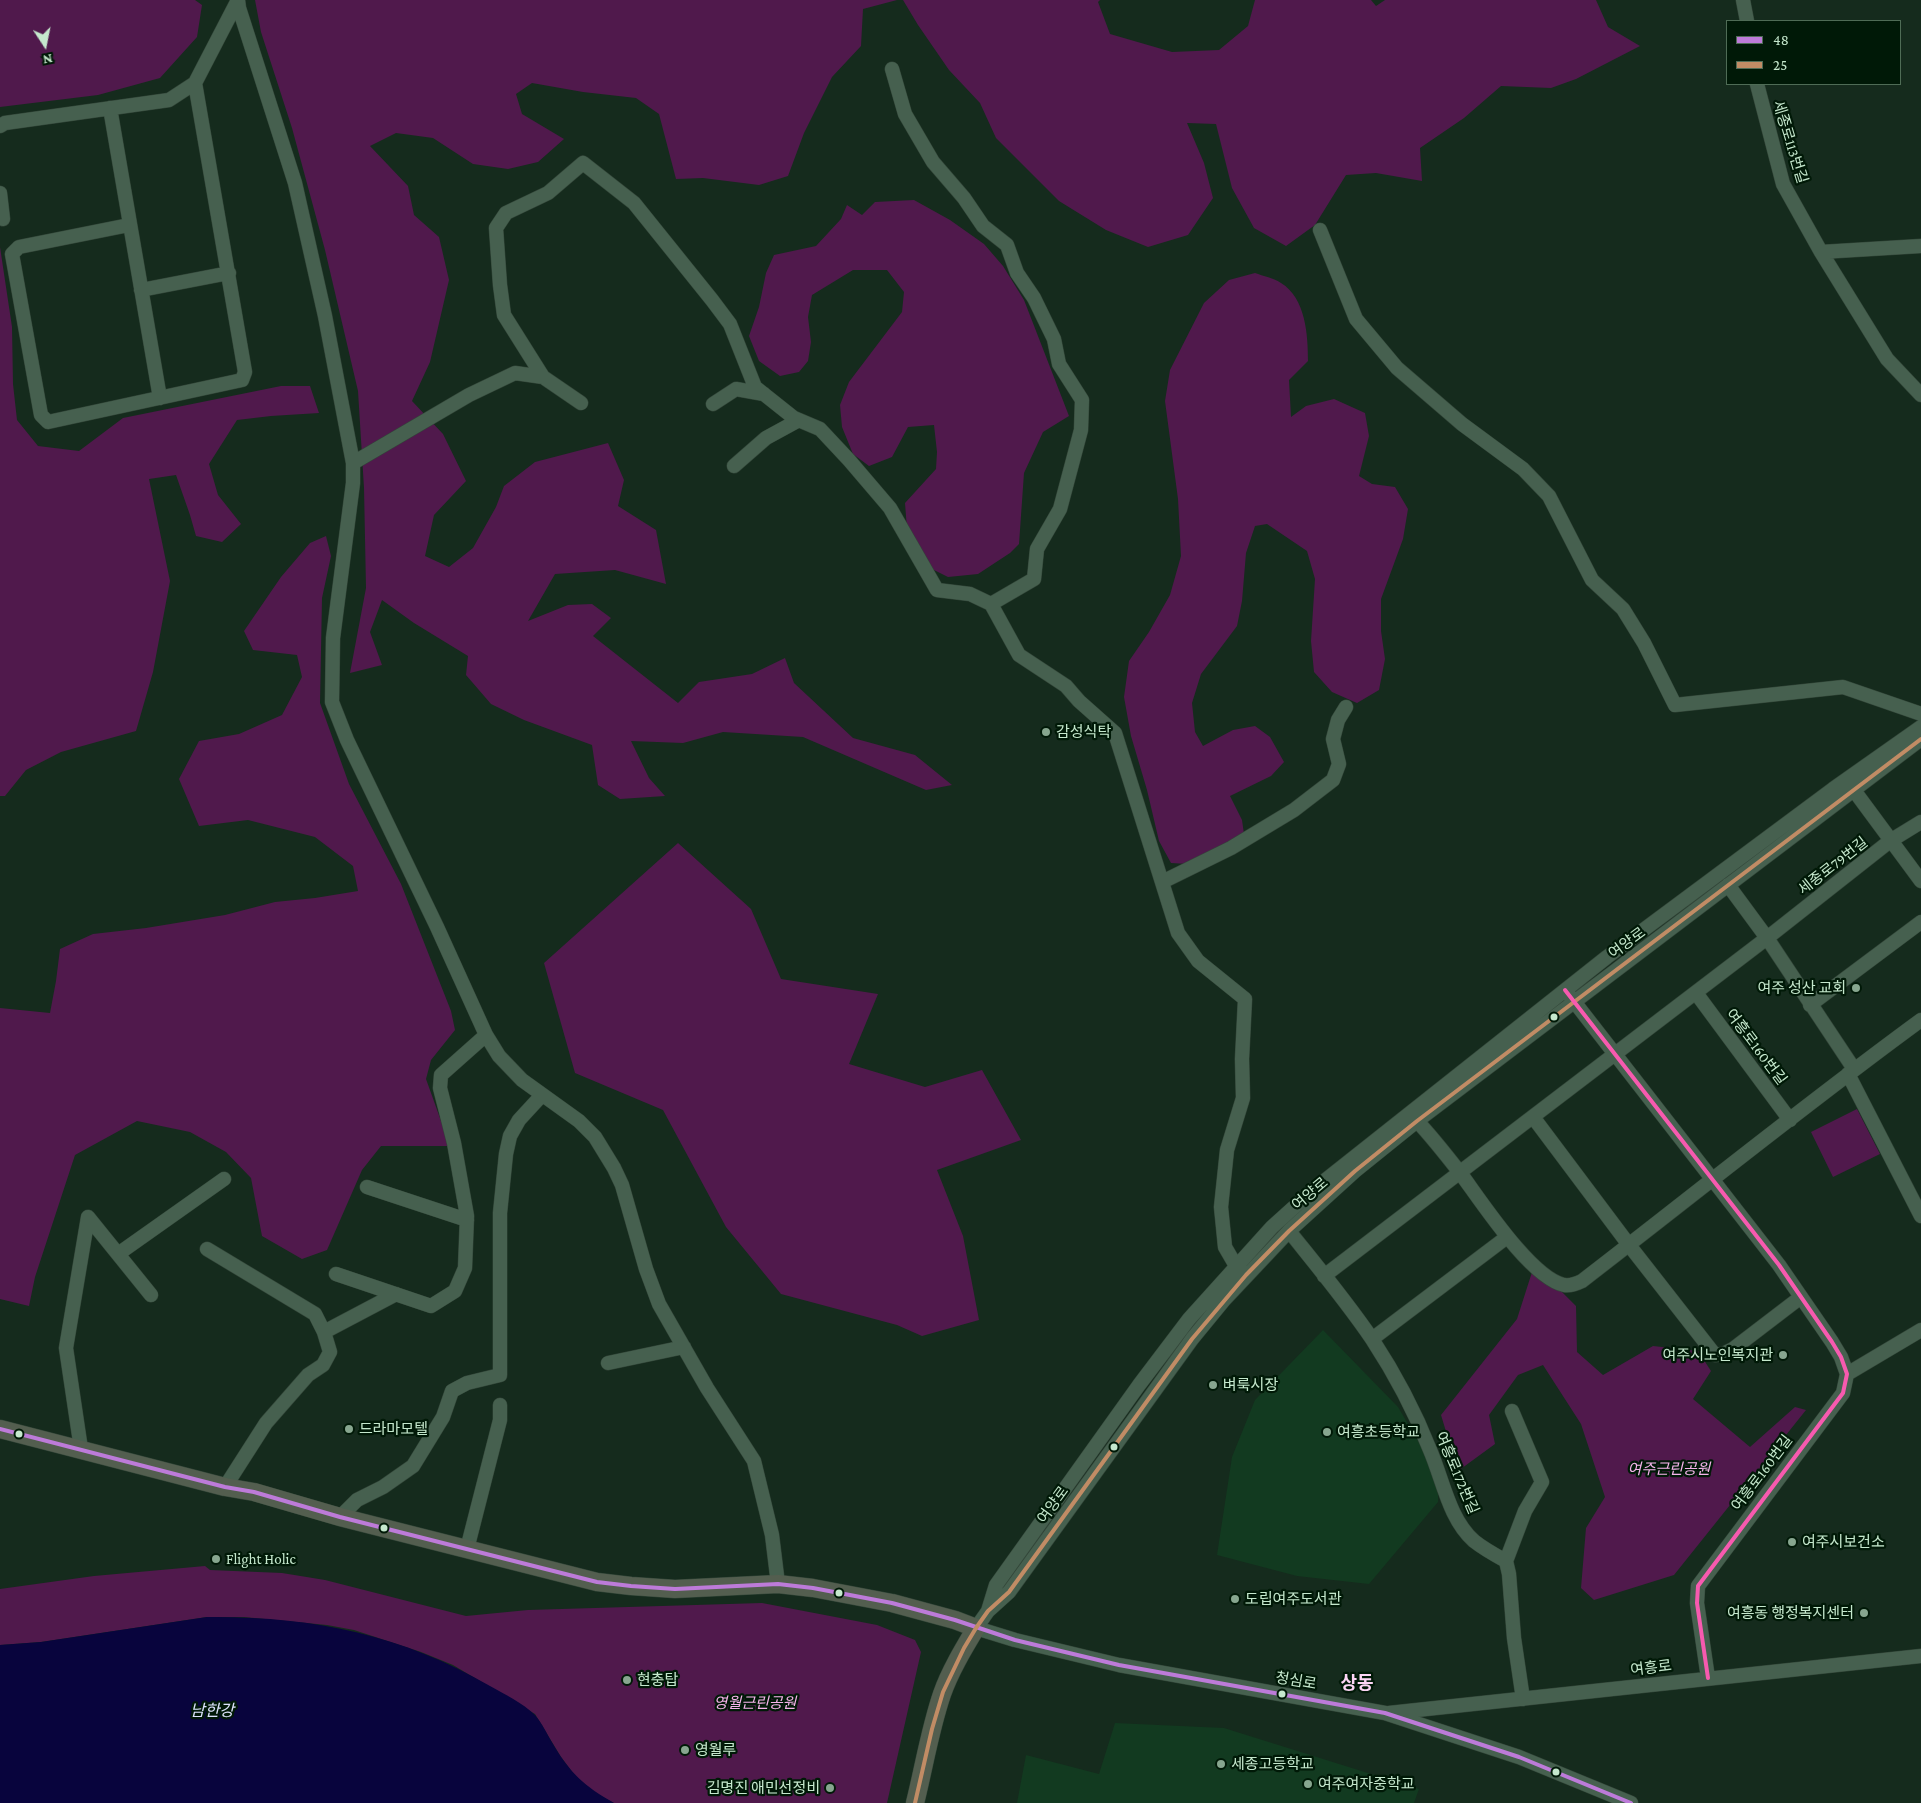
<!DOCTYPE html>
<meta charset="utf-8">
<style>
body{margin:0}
#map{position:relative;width:1921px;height:1803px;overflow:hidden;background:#152b1d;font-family:"Crimson Pro",serif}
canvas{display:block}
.legend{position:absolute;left:1726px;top:20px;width:175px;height:65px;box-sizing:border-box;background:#001907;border:1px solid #4f6c56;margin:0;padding:6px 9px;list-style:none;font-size:15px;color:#c5e8cd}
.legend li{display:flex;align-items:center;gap:10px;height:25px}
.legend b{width:25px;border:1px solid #4f6c56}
.north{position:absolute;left:20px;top:20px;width:50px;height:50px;-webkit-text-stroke:4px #001907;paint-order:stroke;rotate:169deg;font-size:14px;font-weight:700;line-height:20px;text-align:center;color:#c5e8cd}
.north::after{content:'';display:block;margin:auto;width:18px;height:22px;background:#c5e8cd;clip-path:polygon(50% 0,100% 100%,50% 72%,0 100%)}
</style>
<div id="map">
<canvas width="1921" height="1803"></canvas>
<ul class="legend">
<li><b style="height:6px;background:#bd7bd9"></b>48</li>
<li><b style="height:6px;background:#c18c65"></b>25</li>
</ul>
<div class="north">N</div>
</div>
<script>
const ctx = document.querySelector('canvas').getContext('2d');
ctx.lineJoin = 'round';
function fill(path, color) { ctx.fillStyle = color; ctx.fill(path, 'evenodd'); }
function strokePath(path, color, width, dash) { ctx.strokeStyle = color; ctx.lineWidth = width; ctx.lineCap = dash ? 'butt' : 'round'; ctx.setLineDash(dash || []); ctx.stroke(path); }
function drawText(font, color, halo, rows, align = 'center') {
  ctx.font = font + ' "Crimson Pro","Noto Sans KR",serif'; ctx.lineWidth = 4.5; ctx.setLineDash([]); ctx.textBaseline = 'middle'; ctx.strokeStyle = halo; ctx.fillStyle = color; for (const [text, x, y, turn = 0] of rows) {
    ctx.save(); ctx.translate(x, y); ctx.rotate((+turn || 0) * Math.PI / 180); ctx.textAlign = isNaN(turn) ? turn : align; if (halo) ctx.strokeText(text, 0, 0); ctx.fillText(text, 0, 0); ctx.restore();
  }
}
const built = new Path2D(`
 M1323 1330 1398 1407 1428 1458 1438 1494V1502L1369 1584 1297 1576 1217 1555 1232 1457 1255 1400Z
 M1115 1723 1224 1728 1419 1789 1414 1803H1017L1026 1755 1099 1774Z`);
const green = new Path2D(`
 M0 0H195L202 5 197 37 160 78 98 95 0 107Z
 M255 0H897L863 9 861 46 832 77 804 133 788 176 759 185 703 178 676 179 659 114 636 98 583 92 532 83 516 94 522 114 564 139 538 162 508 169 473 164 433 138 396 133 370 146 408 186 414 215 439 237 449 280 430 362 412 401 443 434 466 481 434 515 425 556 449 567 473 548 496 507 504 486 535 462 608 443 624 480 618 506 656 530 666 584 615 570 555 574 528 621 568 605 592 604 611 618 593 636 678 703 699 682 752 674 785 658 794 683 853 738 915 755 952 785 926 790 803 737 723 732 683 743 631 741 649 778 665 796 620 799 598 785 592 745 524 720 491 704 466 675 468 656 414 623 382 600 370 632 382 665 350 673 366 588 364 488 358 391 325 250 292 128 261 32Z
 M903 0H1100L1098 2 1110 34 1172 52 1219 50 1248 26 1255 0H1371L1376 6 1385 0H1596L1608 27 1640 46 1576 79 1551 88 1501 86 1464 118 1420 148 1422 181 1376 173 1346 175 1315 225 1286 246 1254 228 1232 188 1216 124 1187 123 1204 163 1213 198 1188 235 1148 247 1106 230 1059 201 996 138 980 103 949 70 918 25Z
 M914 200 950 220 984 244 1003 266 1024 300 1069 416 1043 432 1024 473 1019 544 1010 553 978 574 948 577 928 567 907 529 905 503 936 469 937 452 934 425 908 427 892 457 869 466 853 454 842 427 840 405 849 382 902 312 904 292 887 270H853L812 295 808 317 811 342 808 361 799 372 780 376 759 361 749 336 759 307 766 273 774 255 816 246 841 219 847 205 862 215 875 202Z
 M0 247 12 327 13 384 17 420 38 446 79 451 123 418 281 386H310L319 413 271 416 237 420 209 464 218 495 241 524 222 542 196 536 190 515 176 475 149 479 170 581 153 672 136 731 61 752 26 770 5 796H0Z
 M1255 273C1263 276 1274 278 1281 283 1306 298 1308 336 1308 361L1289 380 1291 417 1306 406 1334 399 1365 413 1369 436 1359 476 1372 484 1395 487 1408 509 1403 539 1381 599V631L1385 659 1379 690 1357 703 1332 692 1314 672 1311 641 1315 579 1307 551 1267 524 1255 526 1246 553 1242 601 1237 626 1201 674 1192 703 1195 732 1203 746 1233 730 1255 726 1270 737 1284 762 1271 776 1230 796 1242 820 1244 834 1188 864 1171 863 1159 841 1147 790 1131 736 1124 697 1129 661 1149 632 1170 595 1181 556 1178 499 1165 401 1170 370 1204 303 1229 280Z
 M326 536 331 556 322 598 320 703 349 784 401 884 451 1011 455 1030 431 1060 426 1079 450 1146H381L362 1170 327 1250 302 1259 262 1236 251 1178 226 1152 190 1132 137 1121 75 1155 35 1277 29 1306 0 1299V1008L50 1013 56 981 60 949 93 934 146 928 225 915 275 902 315 898 358 891 353 866 315 837 248 820 199 826 179 779 199 741 239 734 282 715 302 677 297 655 253 650 244 631 281 577 310 543Z
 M678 843 751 909 781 979 878 994 849 1064 925 1087 982 1070 1021 1140 937 1170 963 1236 979 1320 922 1336 897 1325 781 1294 726 1227 663 1110 575 1073 544 963Z
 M1857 1109 1880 1154 1833 1177 1811 1132Z
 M1533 1269 1562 1292 1576 1306 1577 1352 1603 1375 1653 1346 1698 1351 1711 1371 1693 1399 1750 1447 1795 1407 1806 1410 1674 1575 1594 1600 1581 1588 1586 1528 1605 1497 1581 1424 1543 1365 1518 1375 1489 1415 1495 1444 1458 1471 1441 1415 1517 1319Z
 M205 1566 210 1570 282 1573 325 1580 466 1616 528 1610 762 1603 877 1625 915 1640 921 1652 887 1803H614L595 1793 576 1777 561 1757 535 1714 453 1665 421 1652 354 1630 327 1625 244 1617H207L41 1642 0 1645V1589L94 1576Z`);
const water = new Path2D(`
 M207 1617C310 1616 401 1634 490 1686 504 1694 523 1703 535 1715 542 1723 547 1734 553 1744 570 1773 584 1786 614 1803H0V1645L41 1642Z`);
const minor = new Path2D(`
 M238 0 239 8 295 183 325 316 353 463V483L333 638 332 702 347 740 437 927 486 1035 499 1056 522 1080 579 1121 595 1137 614 1168 622 1185 646 1269 659 1304 707 1388 754 1461 772 1535 778 1584
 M1743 0 1747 21
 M892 69 905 114 933 162 964 198 983 226 1007 245 1017 273 1034 298 1054 339 1059 364 1082 400 1081 430 1060 509 1037 549 1034 579 991 604
 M1757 84 1783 184 1821 252 1887 359 1921 395
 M110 108 160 398
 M0 126 5 123 169 100 195 83 238 0
 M0 193 3 219
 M129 225 19 247 12 254 41 415 48 422 242 380 245 372 195 83
 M1320 230 1356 319 1397 368 1462 424 1523 469 1549 496 1592 580 1623 609 1644 643 1675 705 1843 687 1921 714
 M1821 252 1921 246
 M141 290 229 273
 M581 403 543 377 504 315 500 285 496 228 506 213 548 193 583 163 634 203 712 300 730 324 755 387 794 418 820 429 849 460 890 508 937 590 970 594 991 604 1019 655 1066 686 1079 701 1115 733 1178 933 1198 961 1245 999 1242 1059 1243 1098 1227 1150 1221 1207 1225 1247 1236 1266 1246 1275
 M713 404 736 389 764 394
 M353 463 469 395 515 373 543 377
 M734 466 766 438 799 420
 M1853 789 1921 881
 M1162 882 1231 848 1294 810 1333 780 1339 764 1333 739 1338 720 1346 707
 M1728 885 1767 938 1854 1069
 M1696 993 1790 1120
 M1569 995 1779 1265 1832 1342 1841 1357 1847 1374 1843 1393 1698 1586 1697 1603 1708 1678
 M1810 1005 1921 922
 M1848 1074 1921 1216
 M1533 1117 1629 1245 1715 1355 1723 1354 1733 1349 1801 1297
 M1417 1121C1433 1138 1447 1156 1461 1174 1481 1201 1531 1278 1564 1285 1571 1286 1576 1284 1582 1281 1695 1194 1806 1104 1921 1020
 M367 1187 467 1220
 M88 1217 151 1295
 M1289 1231C1317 1266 1347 1302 1372 1339 1395 1374 1415 1412 1430 1450 1443 1480 1449 1519 1474 1541 1484 1549 1495 1555 1506 1561L1509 1574 1514 1638 1523 1699
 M207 1249 315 1314 324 1332 330 1352 323 1365 308 1375 266 1423 225 1487
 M118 1254 224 1179
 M336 1274 431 1306 455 1291 465 1268 467 1216 454 1143 440 1088 441 1075 486 1035
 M1324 1276 1767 938 1890 841 1921 822
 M324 1332 396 1294
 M1372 1339 1507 1237
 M608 1363 684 1347
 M1847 1374 1921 1330
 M81 1449 66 1348 88 1217
 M340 1517 357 1500 383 1487 413 1466 443 1417 452 1391 467 1383 500 1375V1213L506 1154 510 1136 519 1120 542 1095
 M467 1549 500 1420V1405
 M1506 1561 1525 1511 1542 1482 1512 1411
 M988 1611 996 1585 1139 1385 1189 1319 1272 1227 1313 1190 1607 957 1833 789 1921 727
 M1389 1713 1921 1656
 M1631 1803 1519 1757 1385 1713 1119 1665 1015 1640 976 1628 988 1611 1009 1592 1192 1339 1224 1300 1289 1231 1355 1171 1417 1121 1921 739`);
const major = new Path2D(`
 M0 1429 225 1487 254 1492 340 1517 597 1582 631 1586 675 1589 778 1584 813 1588 892 1603 955 1620 976 1628C964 1648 950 1671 942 1694 930 1729 924 1767 915 1803`);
const bus1 = new Path2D(`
 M0 1429 225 1487 254 1492 340 1517 597 1582 631 1586 675 1589 778 1584 813 1588 892 1603 955 1620 1015 1640 1119 1665 1385 1713 1519 1757 1631 1803`);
const bus2 = new Path2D(`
 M915 1803 932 1729 943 1692 964 1648 976 1628 988 1611 1009 1592 1192 1339 1246 1275 1289 1231 1355 1171 1417 1121 1921 739`);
const bus3 = new Path2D(`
 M1565 990 1779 1265 1832 1342 1841 1357 1847 1374 1843 1393 1698 1586 1697 1603 1708 1678`);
const markers = [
 [1046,732,5,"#87a68f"],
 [1856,988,5,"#87a68f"],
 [1554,1017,4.5,"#c5e8cd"],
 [1783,1355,5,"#87a68f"],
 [1213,1385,5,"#87a68f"],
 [349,1429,5,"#87a68f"],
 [1327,1432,5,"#87a68f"],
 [19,1434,4.5,"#c5e8cd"],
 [1114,1447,4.5,"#c5e8cd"],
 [384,1528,4.5,"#c5e8cd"],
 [1792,1542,5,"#87a68f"],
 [216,1559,5,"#87a68f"],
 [839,1593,4.5,"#c5e8cd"],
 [1235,1599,5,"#87a68f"],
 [1864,1613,5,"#87a68f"],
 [627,1680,5,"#87a68f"],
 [1282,1694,4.5,"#c5e8cd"],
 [685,1750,5,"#87a68f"],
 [1221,1764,5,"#87a68f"],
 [1556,1772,4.5,"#c5e8cd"],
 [1308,1784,5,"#87a68f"],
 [830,1788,5,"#87a68f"]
];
const streetNames = [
 ["세종로113번길",1790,142,73],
 ["세종로79번길",1833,866,-38],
 ["여양로",1627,943,-36],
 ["여흥로160번길",1756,1047,53],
 ["여양로",1310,1194,-40],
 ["여흥로172번길",1457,1473,67],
 ["여흥로160번길",1762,1473,-53],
 ["여양로",1053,1505,-54],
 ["여흥로",1651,1668,-7],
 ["청심로",1296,1681,10]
];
const poiNames = [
 ["감성식탁",1056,732],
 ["여주 성산 교회",1846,988,"right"],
 ["여주시노인복지관",1773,1355,"right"],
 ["벼룩시장",1223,1385],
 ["드라마모텔",359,1429],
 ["여흥초등학교",1337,1432],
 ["여주시보건소",1802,1542],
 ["Flight Holic",226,1559],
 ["도립여주도서관",1245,1599],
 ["여흥동 행정복지센터",1854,1613,"right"],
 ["현충탑",637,1680],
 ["영월루",695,1750],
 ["세종고등학교",1231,1764],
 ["여주여자중학교",1318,1784],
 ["김명진 애민선정비",820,1788,"right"]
];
const parkNames = [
 ["여주근린공원",1669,1469],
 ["영월근린공원",755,1703]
];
const waterNames = [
 ["남한강",212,1711]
];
const quarterNames = [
 ["상동",1357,1683]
];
fill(built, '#123a20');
fill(green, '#50194c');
fill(water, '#08043d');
strokePath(minor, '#334639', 15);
strokePath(major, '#334639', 19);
strokePath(minor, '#46604f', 14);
strokePath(major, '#535e4f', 18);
strokePath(bus1, '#bd7bd9', 4);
strokePath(bus2, '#c18c65', 4);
strokePath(bus3, '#f75aaf', 4);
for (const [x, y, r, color] of markers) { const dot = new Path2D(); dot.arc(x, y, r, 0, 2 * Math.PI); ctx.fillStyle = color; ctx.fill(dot); strokePath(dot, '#001907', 2); }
drawText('15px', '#c5e8cd', '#001907', streetNames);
drawText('15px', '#c5e8cd', '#001907', poiNames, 'left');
drawText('italic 15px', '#f5b4eb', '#001907', parkNames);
drawText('italic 16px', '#dbe2fb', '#001907', waterNames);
drawText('bold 18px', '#fcd5f5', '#001907', quarterNames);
</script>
